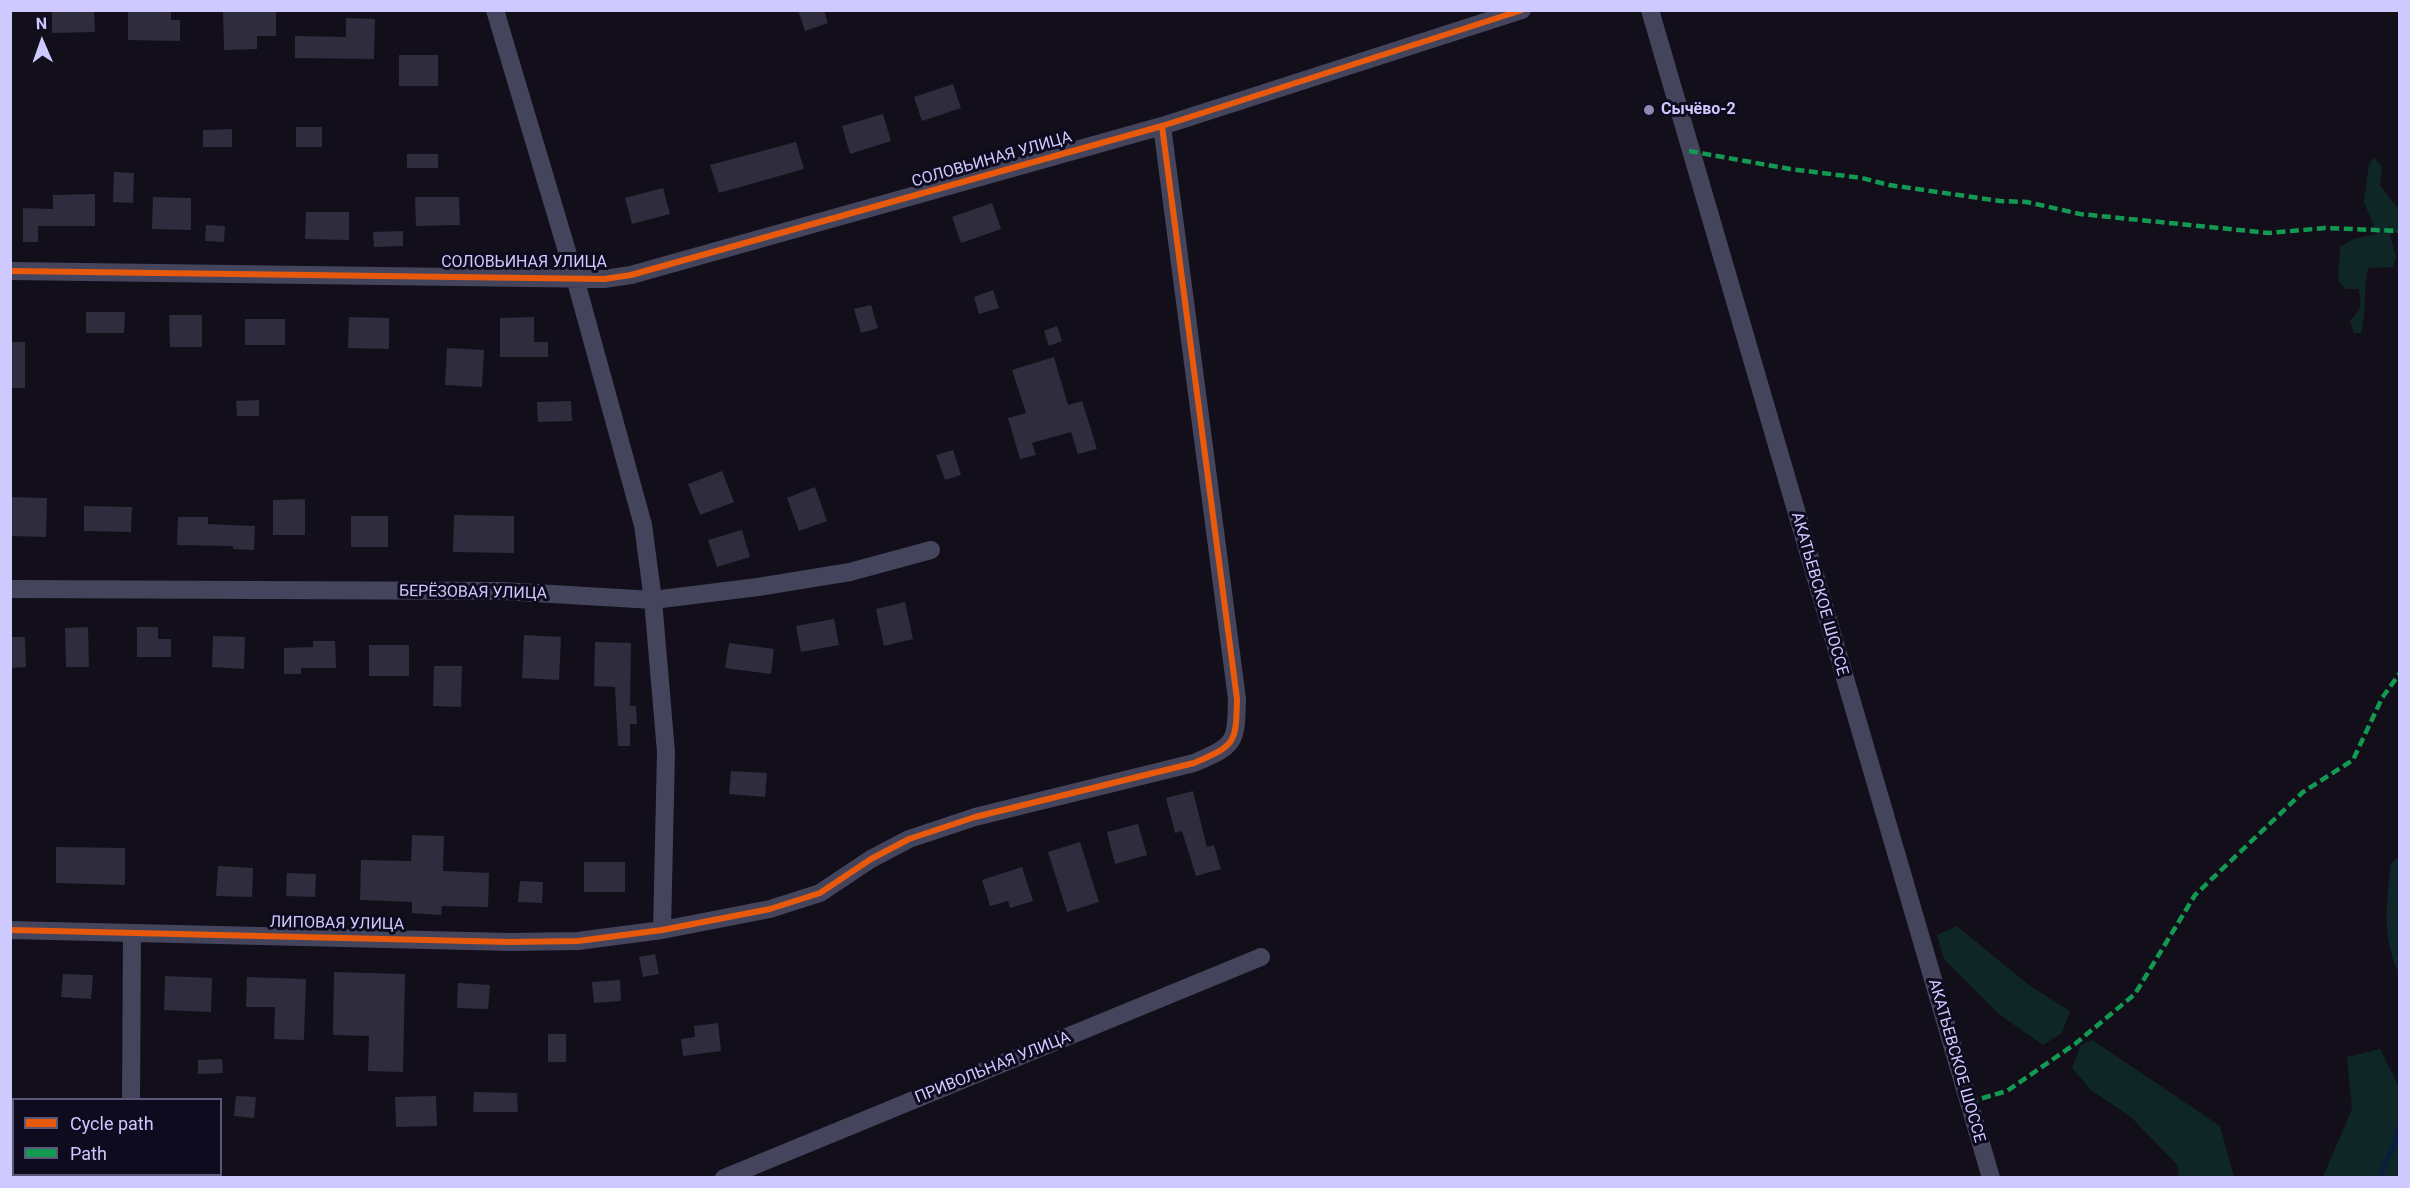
<!DOCTYPE html>
<meta charset="utf-8">
<style>
body{margin:0}
#map{position:relative;width:2410px;height:1188px;overflow:hidden;background:#120f1a;font-family:Roboto,sans-serif}
canvas{display:block}
.frame{position:absolute;inset:0;border:12px solid #cec9ff;pointer-events:none}
.legend{position:absolute;left:12px;top:1098px;width:210px;height:78px;box-sizing:border-box;background:#0e0b1f;border:2px solid #5b5779;margin:0;padding:8px 10px;list-style:none;font-size:18px;color:#cec9ff}
.legend li{display:flex;align-items:center;gap:12px;height:30px}
.legend b{width:30px;border:2px solid #5b5779}
.north{position:absolute;left:12px;top:12px;width:60px;height:60px;-webkit-text-stroke:4px #0e0b1f;paint-order:stroke;rotate:358deg;font-size:16px;font-weight:700;line-height:24px;text-align:center;color:#cec9ff}
.north::after{content:'';display:block;margin:auto;width:21px;height:27px;background:#cec9ff;clip-path:polygon(50% 0,100% 100%,50% 72%,0 100%)}
</style>
<div id="map">
<canvas width="2410" height="1188"></canvas>
<div class="frame"></div>
<ul class="legend">
<li><b style="height:8px;background:#e8590c"></b>Cycle path</li>
<li><b style="height:8px;background:#139951"></b>Path</li>
</ul>
<div class="north">N</div>
</div>
<script>
const ctx = document.querySelector('canvas').getContext('2d');
ctx.lineJoin = 'round';
function fill(path, color) { ctx.fillStyle = color; ctx.fill(path, 'evenodd'); }
function strokePath(path, color, width, dash) { ctx.strokeStyle = color; ctx.lineWidth = width; ctx.lineCap = dash ? 'butt' : 'round'; ctx.setLineDash(dash || []); ctx.stroke(path); }
function drawText(font, color, halo, rows, align = 'center') {
  ctx.font = font + ' Roboto,sans-serif'; ctx.lineWidth = 6; ctx.setLineDash([]); ctx.textBaseline = 'middle'; ctx.strokeStyle = halo; ctx.fillStyle = color; for (const [text, x, y, turn = 0] of rows) {
    ctx.save(); ctx.translate(x, y); ctx.rotate((+turn || 0) * Math.PI / 180); ctx.textAlign = isNaN(turn) ? turn : align; if (halo) ctx.strokeText(text, 0, 0); ctx.fillText(text, 0, 0); ctx.restore();
  }
}
const green = new Path2D(`
 M2374 158 2382 166 2380 185 2399 210V231L2390 235 2396 257 2393 267 2368 268C2363 290 2367 311 2361 333H2354L2350 321C2361 309 2363 304 2358 289H2346L2338 280 2340 247 2353 239 2377 234 2364 202 2369 164Z
 M2399 857V973C2381 938 2387 901 2391 863Z
 M1957 926 2030 986 2070 1011 2062 1033 2043 1045 1999 1014 1944 959 1937 935Z
 M2092 1040 2220 1126 2234 1177H2179L2177 1165 2132 1118 2091 1090 2072 1068 2081 1045Z
 M2380 1049 2399 1087V1177H2323L2352 1109 2347 1057Z`);
const stream = new Path2D(`
 M2379 1178 2394 1145 2400 1122`);
const building = new Path2D(`
 M52 10H94L95 32 52 33Z
 M128 10H171V20H180V41L128 40Z
 M223 10 276 11V36H257V49L224 50Z
 M798 10H824L828 23 805 31Z
 M346 18 375 19 374 59 295 58V36L346 37Z
 M399 55H438V86H399Z
 M953 84 961 108 922 121 914 97Z
 M883 114 891 141 850 154 842 126Z
 M296 127H322V147H296Z
 M232 129V147H203V130Z
 M796 142 804 169 719 193 710 165Z
 M407 154H438V168H407Z
 M114 172 134 173 133 203 113 202Z
 M663 188 670 214 632 224 625 198Z
 M95 194V226H38V242H23V208L53 209V195Z
 M153 197 191 198V230L152 229Z
 M415 197H459L460 225 416 226Z
 M992 203 1001 229 961 243 952 217Z
 M306 212H349V240L305 239Z
 M206 225 225 226 224 242 205 241Z
 M403 231V246L374 247 373 232Z
 M993 290 999 308 979 314 974 297Z
 M871 305 878 328 861 333 854 309Z
 M86 312H125L124 333H86Z
 M169 315H202V347H170Z
 M349 317 389 318V349L348 348Z
 M534 317V342H548V357H500V318Z
 M245 319H285V345H245Z
 M1057 326 1062 341 1049 346 1044 331Z
 M10 342H25V388H10Z
 M447 348 484 350 482 387 445 385Z
 M1054 357 1068 405 1082 401 1097 449 1078 454 1071 432 1032 443 1036 455 1020 459 1008 418 1026 413 1012 370Z
 M259 400V416H237L236 401Z
 M571 401 572 421 538 422 537 402Z
 M953 450 961 475 945 480 936 455Z
 M722 471 734 502 700 515 688 484Z
 M815 487 827 521 799 531 787 498Z
 M10 497 47 498 46 537 10 536Z
 M305 499V535H273V500Z
 M84 506 132 507 131 532 84 531Z
 M454 515 514 516V553L453 552Z
 M351 516H388V547H351Z
 M178 517H208V524L255 526 254 550 233 549V546L177 545Z
 M742 530 750 557 717 567 708 540Z
 M905 602 913 639 884 646 876 609Z
 M834 619 839 645 801 652 796 626Z
 M88 627 89 667H66L65 628Z
 M137 627H158V639H171V657H137Z
 M524 635 561 637 559 680 522 678Z
 M213 636 245 637 244 669 212 667Z
 M10 637H25L26 667 10 668Z
 M313 641H335L336 668H301V674H284V648L313 647Z
 M595 642 631 643 630 706H636L637 724H630V746H618L615 687 594 686Z
 M729 643 774 649 771 674 725 668Z
 M369 645H409V676H369Z
 M434 666H462L461 707 433 706Z
 M731 771 767 773 765 797 729 794Z
 M1193 791 1207 847 1214 845 1221 869 1196 876 1182 831 1175 833 1166 798Z
 M1138 824 1147 855 1115 864 1107 832Z
 M412 835 444 836 443 871 489 873 488 907 442 906 441 915 412 913V902L360 900 361 860 411 861Z
 M1080 842 1099 902 1067 912 1048 852Z
 M56 847 125 848V885L56 883Z
 M584 862H625V892H584Z
 M218 866 253 868 252 897 216 896Z
 M1022 867 1033 901 1010 908 1008 901 990 906 982 880Z
 M287 873 316 874 315 897 286 896Z
 M520 881 543 882 542 903 518 902Z
 M655 954 659 974 643 977 639 957Z
 M334 972 405 974 403 1072 368 1071 369 1036 333 1035Z
 M63 974 93 975 91 999 61 997Z
 M165 976 212 978 211 1012 164 1010Z
 M247 977 306 979 304 1040 274 1039 275 1007H246Z
 M620 980 621 1001 594 1003 592 982Z
 M458 983 490 985 488 1009 457 1008Z
 M718 1023 721 1051 683 1056 681 1039 695 1037 694 1026Z
 M548 1034H566V1062H548Z
 M222 1059 223 1073 198 1074V1060Z
 M474 1092 517 1093 518 1112H473Z
 M236 1096 256 1097 254 1118 234 1116Z
 M436 1096 437 1126 396 1127 395 1097Z`);
const minor = new Path2D(`
 M495 10 575 278 643 525 653 600 666 752 662 930
 M1650 10 1991 1178
 M10 271 604 279 631 275 1162 126 1522 10
 M10 589 502 591 653 600 758 587 850 572 931 550
 M10 930 510 942 578 941 662 930 770 909 820 893 871 859 909 839 975 817 1194 763C1236 745 1236 743 1237 699L1162 126
 M131 1100 132 933
 M131 1178V1174
 M724 1178 1261 957`);
const quiet = new Path2D(`
 M1689 151 1790 169 1862 178 1889 185 2000 201 2027 202 2080 214 2269 233 2325 228 2400 231
 M1969 1102 2007 1091 2075 1044 2135 994 2195 895 2303 792 2353 760 2382 698 2400 673`);
const cycleway = new Path2D(`
 M10 271 604 279 631 275 1162 126 1522 10
 M10 930 510 942 578 941 662 930 770 909 820 893 871 859 909 839 975 817 1194 763C1236 745 1236 743 1237 699L1162 126`);
const markers = [
 [1649,110,6,"#8c88af"]
];
const poiNames = [
 ["Сычёво-2",1661,110]
];
const streetNames = [
 ["СОЛОВЬИНАЯ УЛИЦА",992,160,-16],
 ["СОЛОВЬИНАЯ УЛИЦА",524,263],
 ["БЕРЁЗОВАЯ УЛИЦА",473,593,1],
 ["АКАТЬЕВСКОЕ ШОССЕ",1819,594,74],
 ["ЛИПОВАЯ УЛИЦА",337,924,1],
 ["АКАТЬЕВСКОЕ ШОССЕ",1956,1061,74],
 ["ПРИВОЛЬНАЯ УЛИЦА",993,1068,-22]
];
fill(green, '#0f2626');
strokePath(stream, '#091e3d', 5);
fill(building, '#2f2c3e');
strokePath(minor, '#44445c', 18);
strokePath(quiet, '#139951', 4.5, [9, 4.5]);
strokePath(cycleway, '#e8590c', 6);
for (const [x, y, r, color] of markers) { const dot = new Path2D(); dot.arc(x, y, r, 0, 2 * Math.PI); ctx.fillStyle = color; ctx.fill(dot); strokePath(dot, '#0e0b1f', 2); }
drawText('bold 16px', '#cec9ff', '#0e0b1f', poiNames, 'left');
drawText('16px', '#cec9ff', '#0e0b1f', streetNames);
</script>
